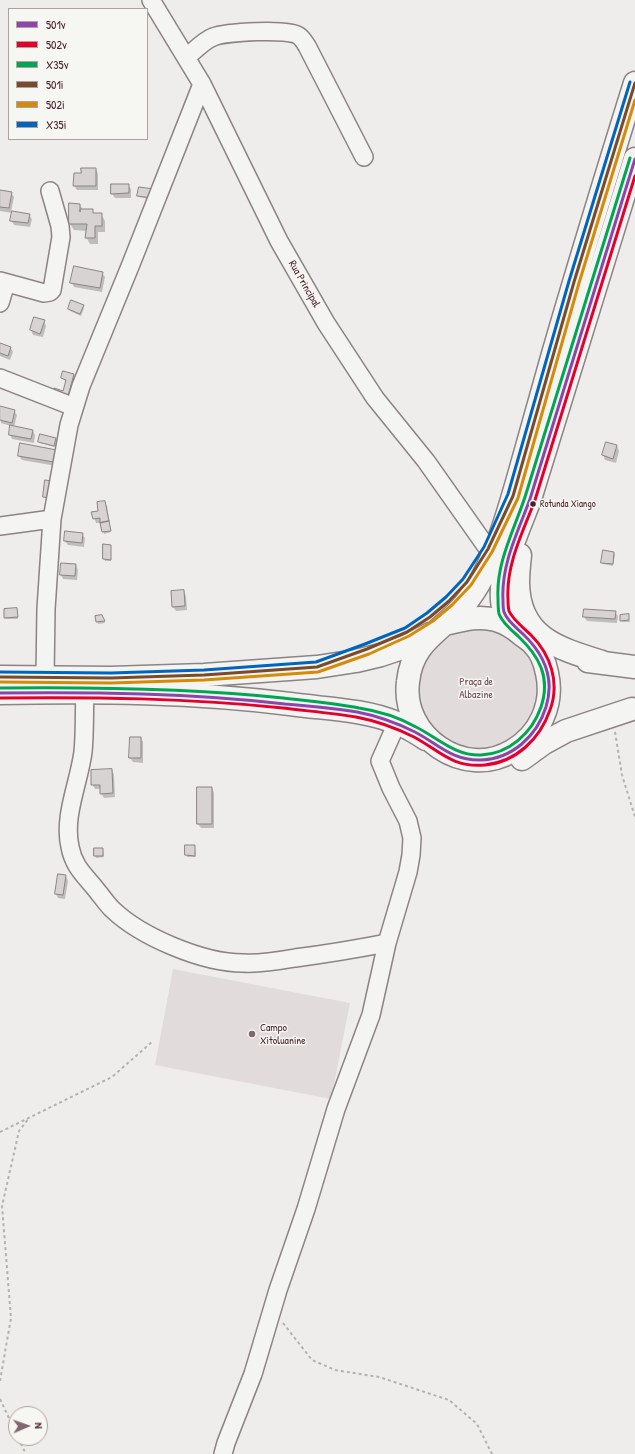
<!DOCTYPE html>
<meta charset="utf-8">
<style>
body{margin:0}
#map{position:relative;width:635px;height:1454px;overflow:hidden;background:#eeedeb;font-family:"Patrick Hand",sans-serif}
canvas{display:block}
.legend{position:absolute;left:8px;top:8px;width:140px;height:132px;box-sizing:border-box;background:#f6f6f2;border:1px solid #b1a0a2;margin:0;padding:5px 7px;list-style:none;font-size:12px;color:#4a1f2b}
.legend li{display:flex;align-items:center;gap:8px;height:20px}
.legend b{width:20px;border:1px solid #b1a0a2}
.north{position:absolute;left:8px;top:1406px;width:40px;height:40px;box-sizing:border-box;background:#f6f6f2;border:1px solid #b1a0a2;border-radius:50%;rotate:88deg;font-size:11px;font-weight:700;line-height:16px;text-align:center;color:#4a1f2b}
.north::after{content:'';display:block;margin:auto;width:14px;height:18px;background:#83676e;clip-path:polygon(50% 0,100% 100%,50% 72%,0 100%)}
</style>
<div id="map">
<canvas width="635" height="1454"></canvas>
<ul class="legend">
<li><b style="height:5px;background:#8e44ad"></b>501v</li>
<li><b style="height:5px;background:#e4002b"></b>502v</li>
<li><b style="height:5px;background:#00a651"></b>X35v</li>
<li><b style="height:5px;background:#7a4b2a"></b>501i</li>
<li><b style="height:5px;background:#d48b09"></b>502i</li>
<li><b style="height:5px;background:#0065bd"></b>X35i</li>
</ul>
<div class="north">N</div>
</div>
<script>
const ctx = document.querySelector('canvas').getContext('2d');
ctx.lineJoin = 'round';
function fill(path, color) { ctx.fillStyle = color; ctx.fill(path, 'evenodd'); }
function strokePath(path, color, width, dash) { ctx.strokeStyle = color; ctx.lineWidth = width; ctx.lineCap = dash ? 'butt' : 'round'; ctx.setLineDash(dash || []); ctx.stroke(path); }
function drawText(font, color, halo, rows, align = 'center') {
  ctx.font = font + ' "Patrick Hand",sans-serif'; ctx.lineWidth = 3; ctx.setLineDash([]); ctx.textBaseline = 'middle'; ctx.strokeStyle = halo; ctx.fillStyle = color; for (const [text, x, y, turn = 0] of rows) {
    ctx.save(); ctx.translate(x, y); ctx.rotate((+turn || 0) * Math.PI / 180); ctx.textAlign = isNaN(turn) ? turn : align; if (halo) ctx.strokeText(text, 0, 0); ctx.fillText(text, 0, 0); ctx.restore();
  }
}
const green = new Path2D(`
 M417 688a60 60 0 1 1 120 0a60 60 0 1 1-120 0Z
 M173 969 350 1003 331 1099 155 1065Z`);
const shadow = new Path2D(`
 M96 169 98 174V190H77L74 185 82 174Z
 M128 185 131 189V198H115L112 194Z
 M140 188 153 200 139 197 138 196Z
 M0 191 11 193 14 197 11 212 29 215 32 219 30 227 14 225 11 220 12 213 0 211Z
 M80 205 83 210H92L94 214H101L105 221V232H98V244H90L86 237V231L74 230 70 224Z
 M102 273 105 277 102 292 74 287 72 283Z
 M83 306 84 308 81 316 70 311 69 309Z
 M44 321 46 326 43 337 33 335 31 330Z
 M0 344 11 348 13 352 10 360 0 356Z
 M73 374 76 379 70 400 64 392 67 383 62 378Z
 M0 411H14L17 415 14 427 33 431 35 435 34 443 12 439 10 434 11 426 1 423Z
 M55 439 56 441 55 447 40 443 39 442Z
 M607 443 617 446 619 451 616 463 605 460 603 455Z
 M61 452 62 467 22 460 19 456Z
 M104 502 107 506 111 532 104 534 101 523H96L93 513 99 511Z
 M82 534 85 538 84 547 68 545 65 541Z
 M111 546V561H105L104 559Z
 M614 553 615 554 613 566 603 564 602 562Z
 M76 565 78 570 77 580 63 579 61 575Z
 M183 591 186 596 187 610 176 611 173 607Z
 M17 610 18 619H6L5 617Z
 M585 610 615 612 618 616 617 623 587 621 584 617Z
 M628 615 630 622H622L621 620Z
 M96 617 103 618 105 623 98 624Z
 M141 738 143 742V763L133 762 130 758Z
 M112 770 114 775 115 797 104 798 101 793V789H95L92 784Z
 M212 788 214 793V828H201L198 824Z
 M186 846H195L196 857H187Z
 M103 849 104 857 96 858 95 856Z
 M66 876 68 881 65 899 58 898 56 894Z`);
const building = new Path2D(`
 M81 168H96V186H73L74 173H81Z
 M111 184H129V193L111 194Z
 M139 187 154 189 152 198 137 196Z
 M0 190 12 192 9 208 0 207Z
 M69 203 80 204V212V209H93V213H102V226H95V238H85L87 224H69Z
 M12 211 30 214 28 223 10 221Z
 M74 266 103 272 100 288 70 283Z
 M71 300 84 305 80 314 68 309Z
 M34 317 45 320 40 334 30 330Z
 M0 343 11 347 8 356 0 353Z
 M63 371 74 374 68 396 53 392 54 388 63 391 66 380 61 378Z
 M0 406 15 410 12 423 0 420Z
 M10 425 33 430 31 439 9 435Z
 M40 434 56 438 54 446 38 442Z
 M606 442 617 445 613 459 602 455Z
 M20 443 62 451 60 463 18 456Z
 M45 480 52 481 50 498 43 497Z
 M105 501 109 521 100 523V518L93 519 91 512 98 511 97 502Z
 M109 521 111 531 102 532 100 523Z
 M65 531 83 533 82 543 64 541Z
 M103 544 111 545V560L103 559Z
 M603 550 614 552 613 564 601 563Z
 M61 563 76 564 75 576 60 575Z
 M184 590 185 606 172 607 171 591Z
 M17 608 18 617 4 618V609Z
 M584 609 616 611 615 619 583 617Z
 M629 614V620L620 621V615Z
 M102 615 105 621 96 622 95 616Z
 M130 737H141V758H129Z
 M112 769 113 793 100 794V785H91V770Z
 M197 787H212V824H197Z
 M185 845H195V856L185 855Z
 M94 848H103V856H94Z
 M58 874 66 875 63 895 55 894Z`);
const path = new Path2D(`
 M615 732 622 775 635 817
 M0 1132 112 1077 153 1041
 M283 1323 312 1360 335 1370 379 1377 449 1400 477 1424 492 1454
 M0 1381 11 1318 2 1206 19 1131 29 1118
 M0 1399 16 1433
 M18 1438 26 1454`);
const minor = new Path2D(`
 M151 0 202 84 279 241 326 323 375 398 426 461 488 549
 M186 58C194 51 203 41 213 37 225 32 290 28 299 36 302 38 305 43 307 46L364 157
 M0 281 44 293 50 292 52 290 61 237 60 226 50 191
 M0 303 6 283
 M0 378 74 407
 M0 526 52 519
 M45 677 46 609 52 519 69 425 81 386 131 264 202 84
 M85 692C84 712 85 732 83 752 79 783 63 816 70 847 74 868 86 876 98 892 103 898 107 904 112 909 141 937 203 963 243 963 260 964 278 961 295 958 326 954 356 949 387 943
 M223 1454 226 1443 253 1374 278 1290 306 1209 336 1109 371 1015 387 943 408 872 411 855 412 838 408 821 391 788 380 761 392 734`);
const major = new Path2D(`
 M520 555C519 564 518 574 518 583 519 637 557 648 602 662
 M445 624C462 620 479 615 496 620 506 623 514 628 522 635 526 638 531 641 534 645 541 652 545 663 547 673 554 704 540 735 512 751 464 780 401 736 408 682 412 641 441 632 464 605 479 587 490 564 498 542 507 518 514 493 521 468 532 430 542 392 553 354 579 264 607 173 635 83
 M519 630C514 624 506 617 504 611 494 579 519 530 530 499L635 159
 M588 661 635 667
 M0 677 111 678 204 675 317 667 356 661 381 655 405 647 430 634
 M0 693C97 691 194 692 290 704 325 709 364 709 397 723 407 727 417 733 426 739
 M522 759 544 743 566 731 632 709`);
const bus1 = new Path2D(`
 M0 693C95 692 190 693 285 704 309 706 333 708 357 712 378 716 397 723 415 732 438 744 452 761 481 760 512 759 537 736 546 707 555 678 544 654 523 634 517 628 507 621 504 612 503 609 503 604 503 600 501 564 518 532 530 499L635 159`);
const bus2 = new Path2D(`
 M0 698C95 697 189 698 283 708 307 711 332 713 356 717 377 721 396 728 414 737 440 751 452 768 485 765 516 762 540 739 550 710 560 683 551 655 531 635 524 628 513 620 509 611 508 607 508 602 508 599 506 564 523 532 535 500L635 176`);
const bus3 = new Path2D(`
 M0 688C94 687 189 688 283 698 308 701 334 703 359 708 379 711 398 717 416 727 438 738 455 756 481 755 509 754 532 733 541 707 551 677 539 656 518 636 511 630 502 622 499 614 498 609 498 603 498 598 496 563 514 530 525 497L630 158`);
const bus4 = new Path2D(`
 M0 677 111 678 204 675 317 667 367 649 407 632 430 617 449 601 467 582 488 549 513 496 574 282 635 83`);
const bus5 = new Path2D(`
 M0 682 111 683 204 680 318 672 369 654 409 636 433 621 452 605 471 585 492 552 518 498 579 283 635 100`);
const bus6 = new Path2D(`
 M0 672 111 673 204 670 316 662 365 644 405 628 427 613 446 597 463 579 484 547 508 494 569 281 630 82`);
const markers = [
 [533,504,3.5,"#4a1f2b"],
 [252,1034,4,"#83676e"]
];
const busNames = [
 ["Rotunda Xiango",540,504]
];
const streetNames = [
 ["Rua Principal",304,284,60]
];
const parkNames = [
 ["Praça de",476,682],
 ["Albazine",476,695]
];
const poiNames = [
 ["Campo",260,1028],
 ["Xitoluanine",260,1041]
];
fill(green, '#e1dcdb');
fill(shadow, '#0003');
fill(building, '#d6d3d2');
strokePath(building, '#8c8385', 1);
strokePath(minor, '#8c8385', 20);
strokePath(major, '#8c8385', 25);
strokePath(path, '#b5b1b0', 2, [3, 3]);
strokePath(minor, '#f4f4f2', 17);
strokePath(major, '#f4f4f2', 22);
strokePath(bus1, '#8e44ad', 3);
strokePath(bus2, '#e4002b', 3);
strokePath(bus3, '#00a651', 3);
strokePath(bus4, '#7a4b2a', 3);
strokePath(bus5, '#d48b09', 3);
strokePath(bus6, '#0065bd', 3);
for (const [x, y, r, color] of markers) { const dot = new Path2D(); dot.arc(x, y, r, 0, 2 * Math.PI); ctx.fillStyle = color; ctx.fill(dot); strokePath(dot, '#f6f6f2', 1.5); }
drawText('10px', '#4a1f2b', '#f6f6f2', busNames, 'left');
drawText('11px', '#4a1f2b', '#f6f6f2', streetNames);
drawText('11px', '#6d4b54', '#f6f6f2', parkNames);
drawText('11px', '#4a1f2b', '#f6f6f2', poiNames, 'left');
</script>
